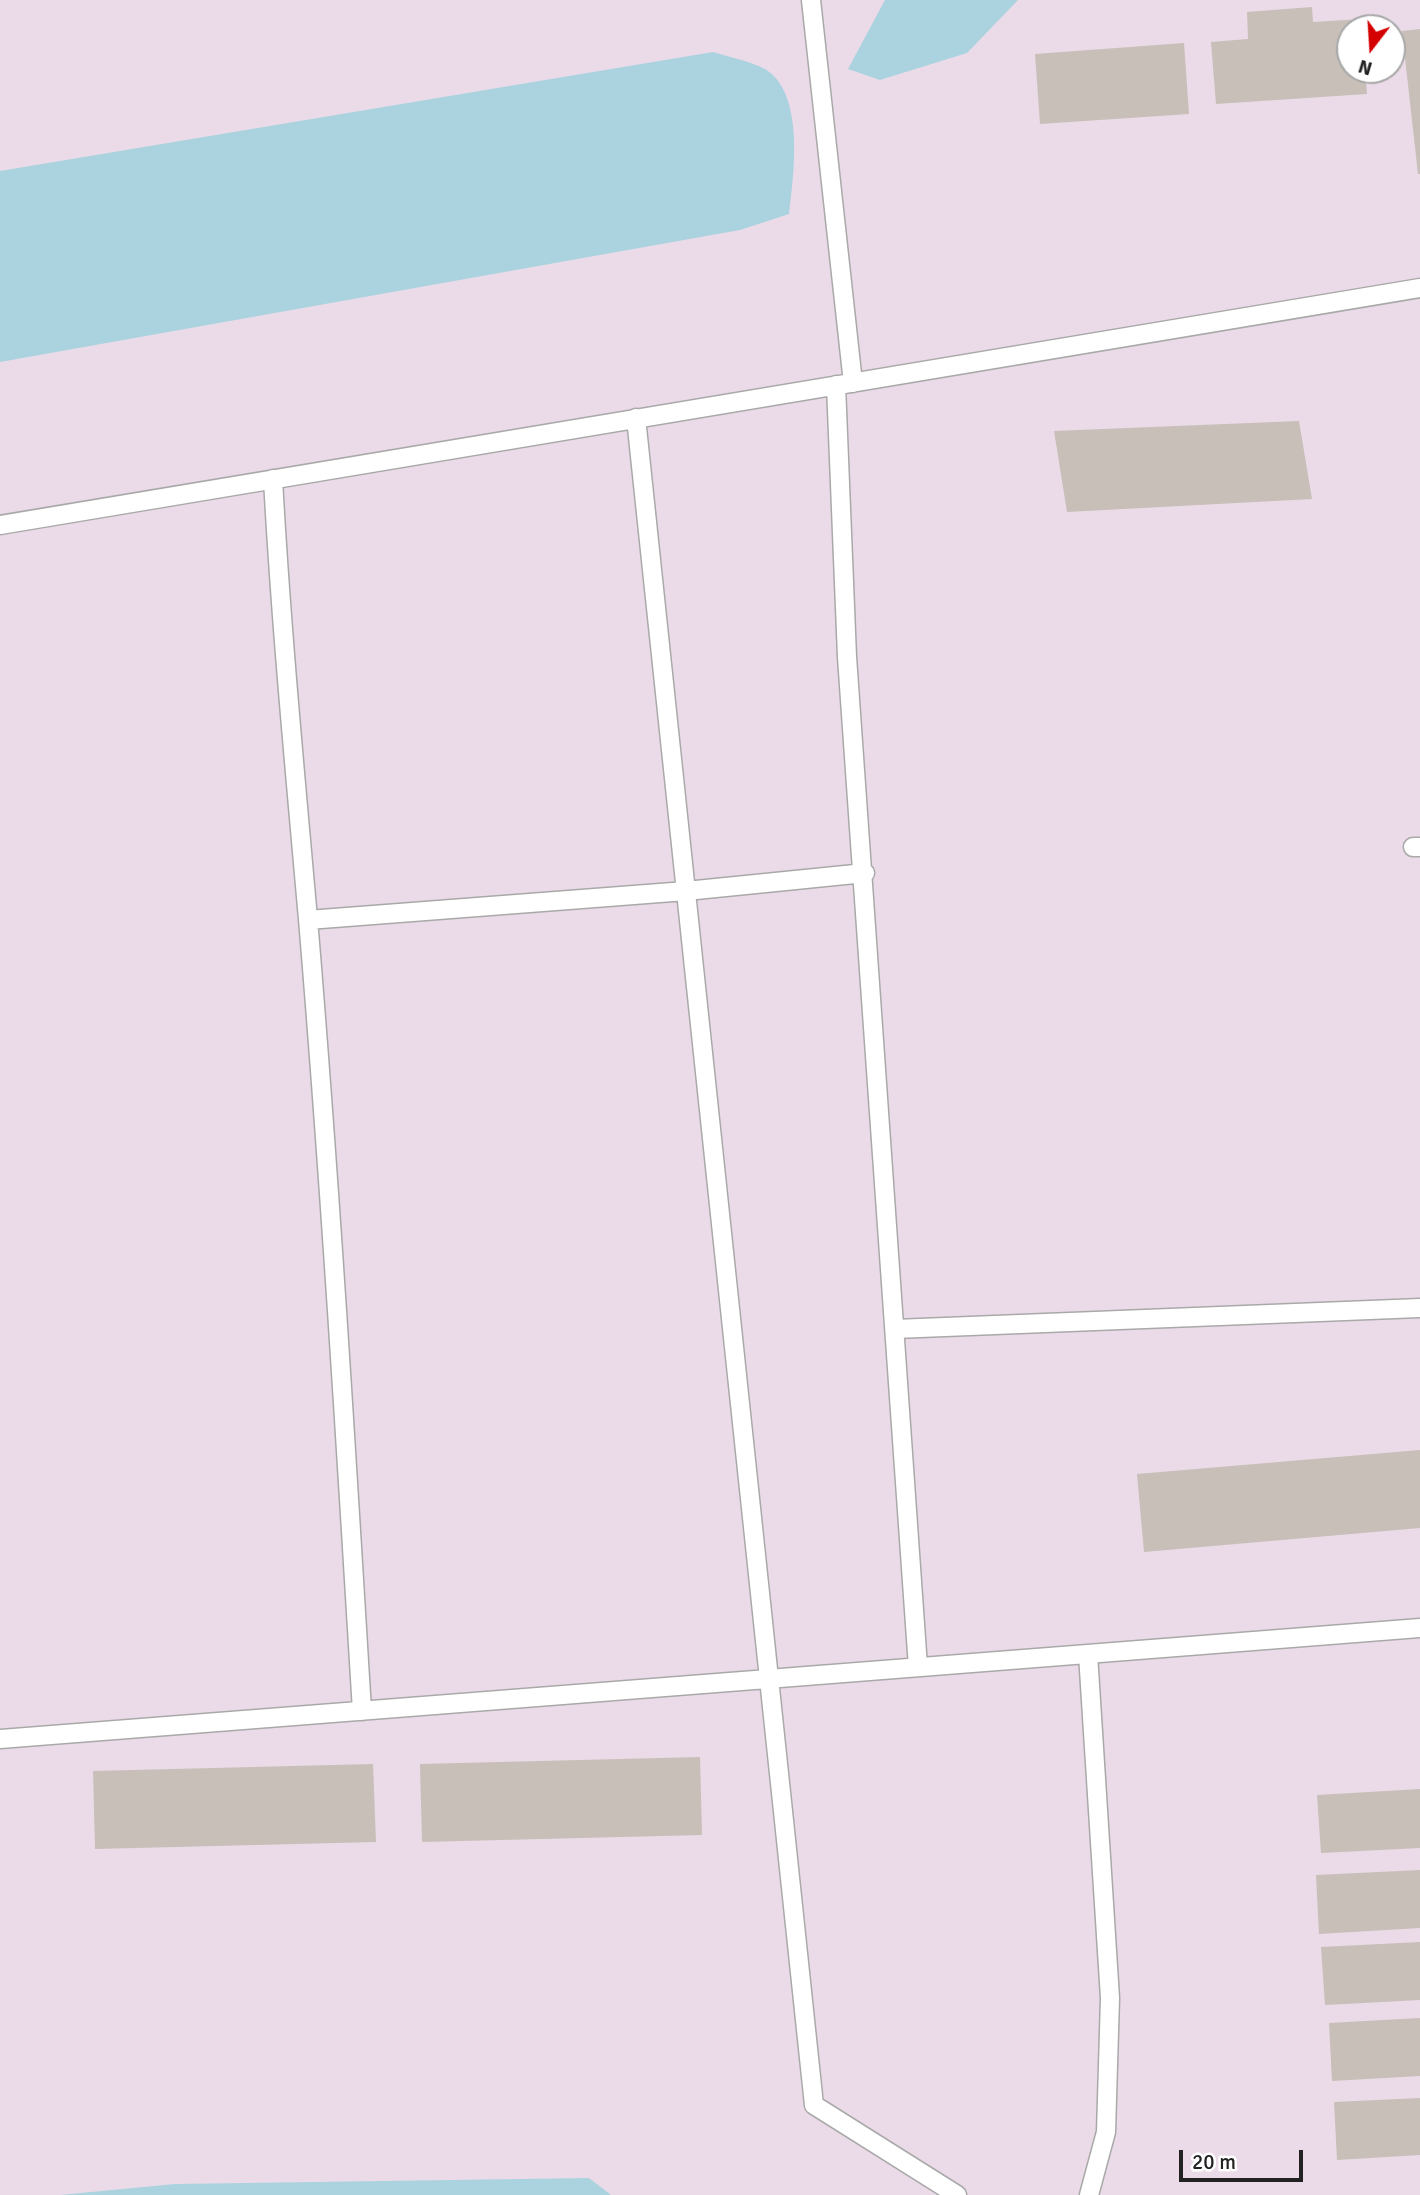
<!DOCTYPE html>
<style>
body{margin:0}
#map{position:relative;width:1420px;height:2195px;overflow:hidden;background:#f2efe9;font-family:Signika,sans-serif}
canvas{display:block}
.north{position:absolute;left:1336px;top:14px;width:70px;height:70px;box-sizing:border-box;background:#fff;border:2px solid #a7a7a7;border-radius:50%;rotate:197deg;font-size:19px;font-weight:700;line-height:28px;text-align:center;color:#222}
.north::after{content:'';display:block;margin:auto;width:24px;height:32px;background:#d40000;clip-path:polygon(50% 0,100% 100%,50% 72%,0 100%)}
.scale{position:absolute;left:1179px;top:2150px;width:124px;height:32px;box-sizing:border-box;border:4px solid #222;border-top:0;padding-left:9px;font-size:21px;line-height:24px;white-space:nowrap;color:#222;-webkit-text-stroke:5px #fff;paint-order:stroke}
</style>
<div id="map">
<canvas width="1420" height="2195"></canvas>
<div class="north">N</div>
<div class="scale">20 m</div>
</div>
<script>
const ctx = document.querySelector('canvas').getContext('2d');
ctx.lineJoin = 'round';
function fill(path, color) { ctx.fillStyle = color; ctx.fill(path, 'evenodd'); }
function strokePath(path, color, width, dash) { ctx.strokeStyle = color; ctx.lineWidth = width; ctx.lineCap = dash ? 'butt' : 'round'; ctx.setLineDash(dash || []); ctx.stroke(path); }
const industrial = new Path2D(`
 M0 0H1420V2195H0ZM1350 28H1392V70H1350Z`);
const water = new Path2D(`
 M885 0H1018L967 53 880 80 848 69Z
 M713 52C729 57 750 61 765 69 805 93 794 175 789 214L740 230 0 362V171Z
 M589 2178 611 2195H60L175 2184Z`);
const building = new Path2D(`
 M1312 7 1313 22 1362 19V28H1350V70H1365L1367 94 1216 104 1211 42 1248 39 1247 12Z
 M1420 29V174H1418L1402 31Z
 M1184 43 1189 114 1040 124 1035 54Z
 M1299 421 1312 499 1067 512 1054 431Z
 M1420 1450V1528L1144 1552 1137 1474Z
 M700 1757 702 1835 422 1842 420 1764Z
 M373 1764 376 1842 95 1849 93 1771Z
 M1420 1789V1848L1321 1853 1317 1795Z
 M1420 1870V1928L1319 1934 1316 1875Z
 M1420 1942V2000L1325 2005 1321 1947Z
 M1420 2018V2076L1332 2081 1329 2023Z
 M1420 2098V2155L1337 2160 1334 2102Z`);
const lane = new Path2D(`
 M811 0 853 383
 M836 385 847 657 918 1667
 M636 418 814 2105 957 2195
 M273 479C281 626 295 772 308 919 330 1182 346 1447 362 1711
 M0 525 1420 288
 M1413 847H1420
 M308 920 686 891 865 873
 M895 1329 1420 1308
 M1088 1654 1110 1998 1106 2132 1089 2195
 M0 1739 1420 1628`);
fill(industrial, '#ebdbe8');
fill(water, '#aad3df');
fill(building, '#c7bfb8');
strokePath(lane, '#a9a9a9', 21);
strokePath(lane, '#fff', 18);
</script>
